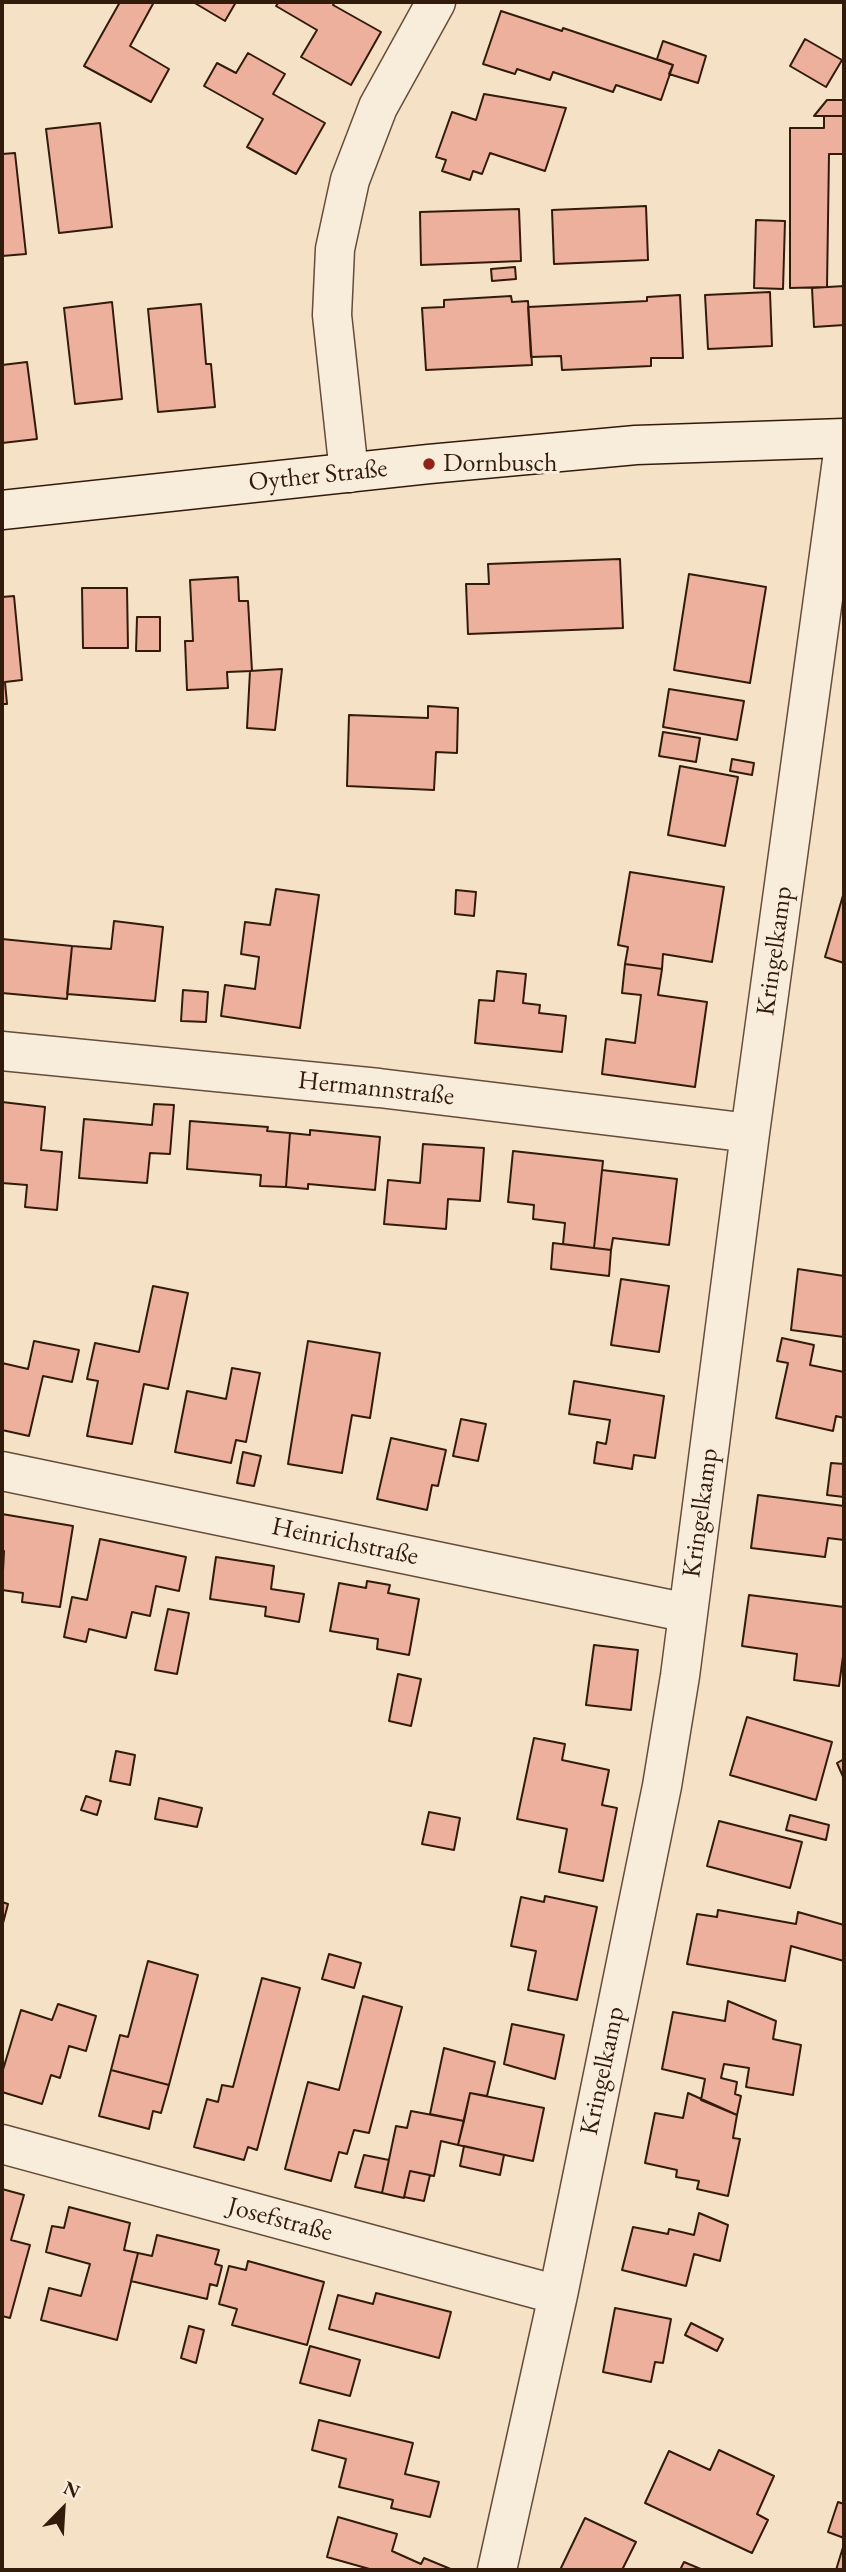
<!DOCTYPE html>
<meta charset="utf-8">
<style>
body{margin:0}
#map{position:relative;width:846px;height:2572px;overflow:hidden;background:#f5e2c6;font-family:"EB Garamond",serif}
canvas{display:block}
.frame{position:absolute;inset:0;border:4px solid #331b0b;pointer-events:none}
.north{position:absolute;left:28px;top:2474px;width:70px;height:70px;-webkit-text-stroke:5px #f8ecda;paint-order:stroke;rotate:24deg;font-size:19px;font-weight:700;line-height:28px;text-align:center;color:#331b0b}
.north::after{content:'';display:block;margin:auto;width:24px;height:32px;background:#331b0b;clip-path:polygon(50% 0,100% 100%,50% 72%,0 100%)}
</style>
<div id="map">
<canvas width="846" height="2572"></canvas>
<div class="frame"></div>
<div class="north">N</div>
</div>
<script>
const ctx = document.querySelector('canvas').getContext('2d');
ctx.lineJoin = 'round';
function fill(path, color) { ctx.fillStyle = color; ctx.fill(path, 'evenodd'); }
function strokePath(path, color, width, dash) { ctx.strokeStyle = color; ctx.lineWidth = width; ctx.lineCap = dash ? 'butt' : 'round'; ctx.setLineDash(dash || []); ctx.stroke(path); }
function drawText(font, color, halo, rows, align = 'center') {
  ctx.font = font + ' "EB Garamond",serif'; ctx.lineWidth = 6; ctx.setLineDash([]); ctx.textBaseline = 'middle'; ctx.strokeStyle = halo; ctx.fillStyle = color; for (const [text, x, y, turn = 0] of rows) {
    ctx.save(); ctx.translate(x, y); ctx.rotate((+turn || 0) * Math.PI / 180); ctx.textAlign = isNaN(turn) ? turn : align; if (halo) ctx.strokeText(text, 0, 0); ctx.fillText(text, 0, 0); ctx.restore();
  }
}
const building = new Path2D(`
 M120 2H154L130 46 169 69 151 102 84 66Z
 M193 2H236L225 21Z
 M279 2H335L333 5 381 32 351 85 301 57 317 30 276 6Z
 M501 11 562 31 563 28 673 65 661 100 616 85 613 92 553 72 550 80 517 69 515 74 483 64Z
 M805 39 842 60 826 87 790 66Z
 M663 41 706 56 698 83 669 74 673 65 657 59Z
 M248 53 285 74 273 94 325 123 296 174 247 147 263 119 204 86 217 63 236 73Z
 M484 94 566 108 545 171 490 153 482 174 473 171 470 180 442 171 446 160 436 157 452 112 476 120Z
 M827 100H844V116H814Z
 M824 116H844V154H829L827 287 790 288V128H824Z
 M100 123 112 227 59 233 46 129Z
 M15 153 26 254 2 256V154Z
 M646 206 648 260 554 264 552 210Z
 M519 209 521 261 421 265 420 212Z
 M756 220 785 221 783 289 754 288Z
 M515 267 516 279 492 281 491 269Z
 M844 286V325L814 327 812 288Z
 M770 292 772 346 708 349 705 295Z
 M680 295 683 358H651V366L562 370 561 356 531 357 528 307 647 301V297Z
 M511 296 512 302 528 301 532 365 426 370 422 308 444 307V300Z
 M112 302 122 399 75 404 64 308Z
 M201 304 206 364H211L215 407 158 412 148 309Z
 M27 362 37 439 2 443V365Z
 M620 559 623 628 468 634 466 584H489L488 564Z
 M689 574 766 587 750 683 674 670Z
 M238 577 239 601H248L252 671 227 672 228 688 187 690 185 641H193L190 580Z
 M82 588H127L128 648H83Z
 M14 596 22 680 5 682 7 704H2V597Z
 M137 617H160V651H136Z
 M282 669 275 730 247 728 250 671Z
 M669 689 744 701 737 740 663 727Z
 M428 706 458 708 457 753 436 752 434 790 347 786 349 715 428 718Z
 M663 732 700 738 696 762 659 756Z
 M732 759 754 763 752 775 730 771Z
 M680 766 738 777 725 846 668 835Z
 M630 872 724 887 712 962 663 954 662 969 625 964 628 947 618 945Z
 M276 889 319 895 300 1028 221 1016 225 985 255 989 259 957 241 954 245 922 270 925Z
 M456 890 476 892 474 916 455 914Z
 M844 892V963L825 957Z
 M114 921 163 927 155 1001 67 994 72 946 111 949Z
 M2 939 72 946 67 999 2 993Z
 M625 964 662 969 658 995 707 1002 695 1087 602 1074 606 1039 635 1043 641 995 622 993Z
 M497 971 526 974 523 1003 540 1005 539 1013 566 1016 562 1052 475 1043 479 1000 494 1001Z
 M183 990 208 992 206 1022 181 1021Z
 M2 1102 45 1107 41 1150 62 1152 57 1210 25 1207 27 1185 2 1183Z
 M154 1104 174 1105 170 1154 150 1153 147 1183 79 1178 84 1119 152 1125Z
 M190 1121 268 1127 267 1131 290 1133 286 1187 260 1186 261 1175 187 1169Z
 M310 1130 380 1137 375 1190 308 1184V1189L286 1187 290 1133 310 1135Z
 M423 1144 484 1148 480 1201 448 1199 446 1229 384 1224 388 1180 420 1183Z
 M513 1151 603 1161 594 1248 563 1244 565 1223 533 1219 534 1205 508 1202Z
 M602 1170 677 1179 669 1245 613 1238 611 1250 594 1248Z
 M553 1243 611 1250 609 1276 551 1269Z
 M798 1269 844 1276V1337L791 1330Z
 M621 1279 669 1286 659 1352 611 1345Z
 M153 1286 188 1293 168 1389 144 1384 132 1444 87 1436 98 1381 87 1379 95 1343 139 1352Z
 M782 1338 814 1345 810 1365 844 1372V1418L836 1416 833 1431 776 1418 788 1363 777 1361Z
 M34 1341 79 1350 72 1382 43 1376 29 1436 2 1430V1363L28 1369Z
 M308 1341 380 1353 370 1418 352 1415 342 1473 288 1464Z
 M232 1368 260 1373 246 1442 236 1440 231 1463 175 1452 187 1391 226 1399Z
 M574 1381 664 1396 655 1458 634 1455 632 1469 594 1463 597 1442 606 1444 610 1420 569 1414Z
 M461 1419 486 1424 478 1461 453 1456Z
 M391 1438 446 1450 438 1486 432 1485 427 1510 377 1499Z
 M243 1452 261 1456 254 1486 237 1483Z
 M831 1463 844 1464V1497L827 1495Z
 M758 1495 844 1506V1540L828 1538 825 1557 751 1548Z
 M2 1514 73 1526 60 1607 22 1602 23 1593 2 1590 4 1551H2Z
 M100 1539 186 1557 179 1591 156 1586 150 1616 132 1612 126 1638 89 1629 86 1642 64 1637 72 1597 87 1600Z
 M216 1557 274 1566 271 1589 304 1594 299 1622 265 1616 266 1607 210 1599Z
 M367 1581 390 1585 388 1593 419 1599 409 1655 377 1649 378 1639 330 1631 339 1583 366 1588Z
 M749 1595 844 1607V1649L839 1686 794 1680 797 1654 742 1646Z
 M168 1609 189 1613 177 1674 155 1670Z
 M594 1645 638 1650 631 1710 586 1705Z
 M398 1674 421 1679 411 1726 389 1721Z
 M747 1717 832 1742 816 1800 730 1775Z
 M534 1738 565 1744 562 1760 609 1770 602 1805 617 1808 603 1881 559 1872 567 1829 517 1819Z
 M116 1751 135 1755 130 1785 110 1781Z
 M844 1759V1779L837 1763Z
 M86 1796 101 1801 97 1815 81 1810Z
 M159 1798 202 1808 197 1827 155 1819Z
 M429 1812 460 1818 454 1850 422 1844Z
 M790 1815 829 1825 826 1840 786 1830Z
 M719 1821 802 1842 790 1888 707 1866Z
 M545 1896 597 1907 577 2000 528 1990 536 1951 511 1946 521 1897 544 1902Z
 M2 1902 8 1904 2 1927Z
 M718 1910 796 1924 798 1912 844 1925V1961L791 1946 785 1981 687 1964 697 1914 717 1917Z
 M329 1954 361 1963 354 1988 322 1979Z
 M148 1961 198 1975 169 2085 111 2070 120 2035 128 2037Z
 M262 1978 300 1988 257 2150 248 2147 244 2160 194 2147 207 2099 218 2102 222 2085 233 2087Z
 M363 1996 402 2007 369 2133 354 2130 347 2154 339 2152 331 2181 285 2169 308 2082 339 2090Z
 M728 2001 776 2021 773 2039 801 2045 793 2095 746 2087 749 2068 724 2064 721 2078 737 2082 735 2094 741 2096 737 2115 701 2100 705 2079 662 2069 673 2012 725 2021Z
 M58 2004 96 2016 86 2051 69 2046 60 2078 51 2075 42 2104 2 2092V2073L21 2010 52 2020Z
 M512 2024 564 2035 555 2079 504 2064Z
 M444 2048 495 2062 487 2096 470 2093 464 2121 430 2114Z
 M111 2070 169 2085 161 2113 153 2111 149 2129 99 2116Z
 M470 2093 544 2108 533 2161 458 2145Z
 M688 2093 737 2115 733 2138 740 2139 728 2196 697 2189 699 2181 676 2177 677 2170 645 2163 655 2113 683 2118Z
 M411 2111 464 2121 458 2145 441 2141 434 2176 410 2171 404 2198 382 2193 396 2126 407 2128Z
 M464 2146 504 2155 500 2175 460 2166Z
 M364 2155 389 2160 382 2193 355 2187Z
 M410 2171 430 2175 424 2201 404 2197Z
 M2 2189 24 2195 11 2240 30 2245 10 2318 2 2316Z
 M69 2207 130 2223 124 2250 138 2253 117 2340 41 2320 49 2288 81 2296 90 2264 46 2252 52 2226 64 2228Z
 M699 2213 728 2225 720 2261 694 2254 686 2286 622 2270 633 2227 668 2234 669 2229 694 2235Z
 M157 2235 219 2250 215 2264 222 2266 217 2286 210 2284 207 2299 131 2281 138 2253 152 2256Z
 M248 2261 324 2282 307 2345 232 2325 237 2309 219 2304 229 2266 246 2270Z
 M376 2293 451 2312 439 2358 329 2329 338 2295 373 2304Z
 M615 2308 671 2319 663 2363 655 2362 651 2382 603 2372Z
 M691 2323 723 2339 717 2351 685 2335Z
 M189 2326 204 2330 196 2363 181 2358Z
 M310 2346 360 2360 350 2396 300 2383Z
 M319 2420 413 2443 405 2474 439 2482 430 2517 391 2508 393 2500 339 2487 346 2459 312 2450Z
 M719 2450 774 2476 757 2514 768 2520 752 2553 645 2503 669 2451 710 2470Z
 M838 2502 844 2504V2538L828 2532Z
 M338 2517 397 2534 392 2551 421 2564 424 2558 453 2570H373L327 2557Z
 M585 2518 636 2542 622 2570H560Z
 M844 2544V2570H836Z
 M684 2562 703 2570H680Z`);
const street = new Path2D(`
 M349 473 332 315 335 249 350 180 378 107 436 2
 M2 1051 379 1088 750 1133
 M2 1471 688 1613
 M2 2144 558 2295
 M497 2570 558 2295 662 1786 680 1676 750 1133 844 445`);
const secondary = new Path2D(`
 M2 510 429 464 636 445 844 438`);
const markers = [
 [429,464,7,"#8f2418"]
];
const poiNames = [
 ["Dornbusch",443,464]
];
const streetNames = [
 ["Oyther Straße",318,476,-6],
 ["Kringelkamp",775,951,-82],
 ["Hermannstraße",376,1089,6],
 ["Kringelkamp",701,1513,-82],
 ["Heinrichstraße",345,1542,12],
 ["Kringelkamp",603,2071,-78],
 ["Josefstraße",280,2220,15]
];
fill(building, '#ecb09d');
strokePath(building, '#331b0b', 2);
strokePath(street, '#644d3a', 41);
strokePath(secondary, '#331b0b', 41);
strokePath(street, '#f8ecda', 38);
strokePath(secondary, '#f8ecda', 38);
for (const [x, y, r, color] of markers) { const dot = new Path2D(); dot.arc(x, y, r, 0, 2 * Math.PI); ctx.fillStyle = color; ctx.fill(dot); strokePath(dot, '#f8ecda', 2.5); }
drawText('26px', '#331b0b', '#f8ecda', poiNames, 'left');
drawText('26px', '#331b0b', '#f8ecda', streetNames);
</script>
